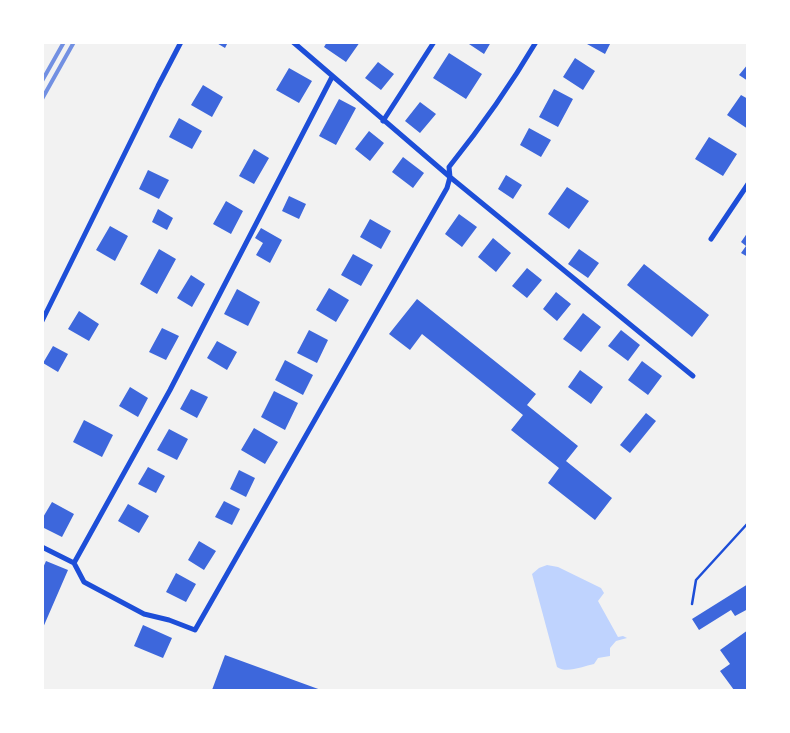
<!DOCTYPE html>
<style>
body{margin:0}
#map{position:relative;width:790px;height:733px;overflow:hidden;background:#f2f2f2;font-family:"Fira Sans Condensed",sans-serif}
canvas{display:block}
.frame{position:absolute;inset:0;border:44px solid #fff;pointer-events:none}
</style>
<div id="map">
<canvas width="790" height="733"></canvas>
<div class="frame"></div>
</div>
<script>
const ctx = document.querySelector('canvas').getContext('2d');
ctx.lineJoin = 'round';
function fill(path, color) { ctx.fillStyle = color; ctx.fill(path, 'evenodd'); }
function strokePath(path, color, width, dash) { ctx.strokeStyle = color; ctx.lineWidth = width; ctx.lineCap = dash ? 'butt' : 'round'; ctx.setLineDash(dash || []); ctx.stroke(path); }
const water = new Path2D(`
 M547 565 558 567 601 588 604 593 598 601 618 637 623 636 627 638 616 641 610 648V656L598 658 594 664C583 666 567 674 557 667L532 574 539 568Z`);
const building = new Path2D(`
 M215 42H228L225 48Z
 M327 42H360L346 62 324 47Z
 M466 42H491L484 54Z
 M588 42H611L605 54 587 44Z
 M449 53 482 74 466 99 433 78Z
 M575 58 595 71 583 90 563 77Z
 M378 62 394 74 381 90 365 78Z
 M748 64V81L739 75Z
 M289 68 312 81 299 103 276 90Z
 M203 85 223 97 212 117 191 105Z
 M554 89 573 99 558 127 539 117Z
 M741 95 748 99V129L727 115Z
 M339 99 356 108 336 145 319 136Z
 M420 102 436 114 420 133 405 121Z
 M179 118 202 131 192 149 169 137Z
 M529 128 551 140 541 157 520 145Z
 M369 131 384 143 370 161 355 149Z
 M709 137 737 154 723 176 695 159Z
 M254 149 269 158 254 184 239 176Z
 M403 157 424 173 413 188 392 172Z
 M148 170 169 180 159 199 139 189Z
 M506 175 522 185 513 199 498 189Z
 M567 187 589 201 569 229 548 214Z
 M289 196 306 204 299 219 282 211Z
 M226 201 243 211 231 234 213 224Z
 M158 209 173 218 167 230 152 222Z
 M459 214 477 227 462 247 445 234Z
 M370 219 391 231 381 249 360 237Z
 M110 226 128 236 115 261 96 250Z
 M261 228 282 240 270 263 256 255 263 243 255 238Z
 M748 232V257L741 253 746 246 741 242Z
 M493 238 511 253 496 272 478 257Z
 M159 249 176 259 157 294 140 284Z
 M579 249 599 263 588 278 568 264Z
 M353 254 373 265 361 286 341 275Z
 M644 264 709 315 692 337 627 285Z
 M527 268 542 280 527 298 512 286Z
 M191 275 205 284 192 307 177 298Z
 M329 288 349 300 336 322 316 310Z
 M237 289 260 302 248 326 224 314Z
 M556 292 571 304 557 321 543 309Z
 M417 299 536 394 527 405 578 446 566 461 612 498 595 520 548 483 559 468 511 430 523 415 422 334 410 350 389 334Z
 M79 311 99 324 89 341 68 329Z
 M583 313 601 327 581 352 563 339Z
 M162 328 179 336 166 360 149 352Z
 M309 330 328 340 317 363 297 353Z
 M621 330 640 345 628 361 608 346Z
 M217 341 237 352 227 370 207 358Z
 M53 346 68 354 58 372 43 363Z
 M285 360 313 375 303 395 275 380Z
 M642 361 662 376 648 395 628 380Z
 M580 370 603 387 591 404 568 387Z
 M130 387 148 398 138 417 119 406Z
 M191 389 208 397 197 418 180 409Z
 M274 391 298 403 285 430 261 417Z
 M646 413 656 421 630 453 620 445Z
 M84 420 113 435 102 457 73 442Z
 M254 428 278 442 265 464 241 450Z
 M169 429 188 439 177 460 157 450Z
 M148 467 165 476 156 493 138 484Z
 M239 470 255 478 246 497 230 489Z
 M224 501 240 509 232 525 215 517Z
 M52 502 74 514 62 537 42 527V519Z
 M128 504 149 516 139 533 118 521Z
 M199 541 216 551 204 570 188 560Z
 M46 561 68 570 42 630V570Z
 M176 573 196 584 186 602 166 592Z
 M748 584V609L735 616 731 610 699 630 692 619Z
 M143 625 172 638 163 658 134 646Z
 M748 630V690H734L720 671 730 664 720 650Z
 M225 655 321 690H212Z`);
const path = new Path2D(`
 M692 604 696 580 748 523`);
const minor = new Path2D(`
 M293 42 450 177 693 376
 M383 121 434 42
 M711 239 748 184
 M42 321 158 86 181 42
 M42 547 74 563 84 582 144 614 169 620 195 630 447 188 450 177 449 167C481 127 510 86 536 42
 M74 563 170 390 332 77`);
const rail = new Path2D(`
 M42 81 64 42
 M42 99 74 42`);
fill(water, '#bfd3fe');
fill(building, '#3d67dc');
strokePath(path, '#1d4ed8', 2.5);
strokePath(minor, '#1d4ed8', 5);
strokePath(rail, '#7290e2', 4);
</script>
